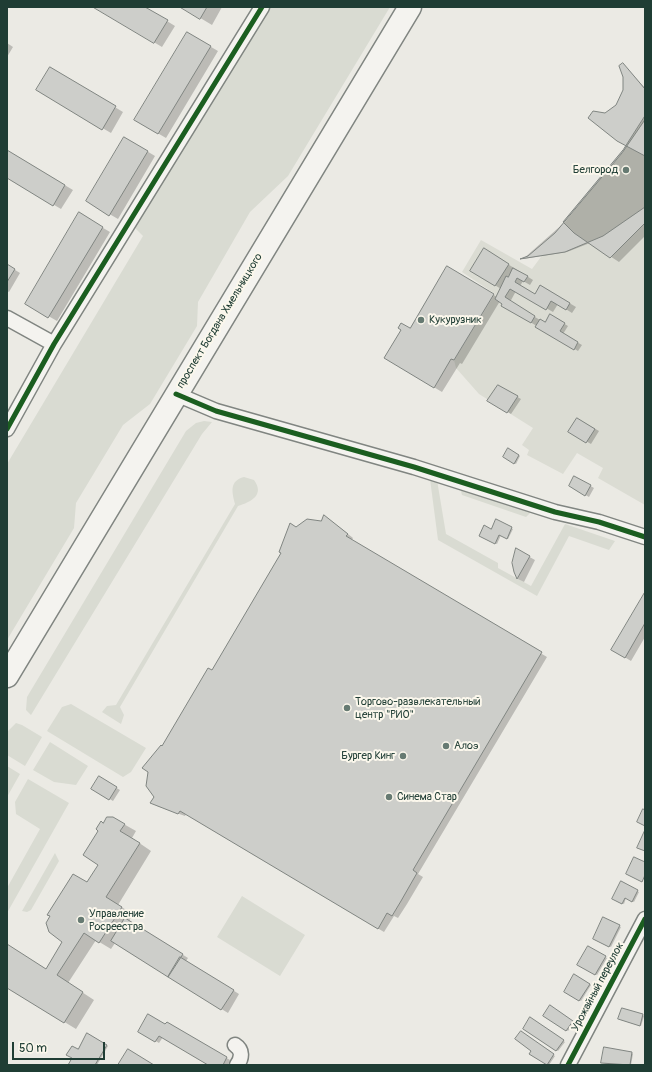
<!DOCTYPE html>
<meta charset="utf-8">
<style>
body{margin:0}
#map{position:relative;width:652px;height:1072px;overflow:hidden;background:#ebeae4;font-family:Pangolin,sans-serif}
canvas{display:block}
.frame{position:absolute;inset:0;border:8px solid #1f3d34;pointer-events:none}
.scale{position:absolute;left:12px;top:1042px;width:93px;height:18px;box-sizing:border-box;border:2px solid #1f3d34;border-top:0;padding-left:5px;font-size:12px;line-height:14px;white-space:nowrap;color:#1f3d34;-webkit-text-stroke:3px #fbf7ec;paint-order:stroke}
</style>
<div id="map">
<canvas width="652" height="1072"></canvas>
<div class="frame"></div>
<div class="scale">50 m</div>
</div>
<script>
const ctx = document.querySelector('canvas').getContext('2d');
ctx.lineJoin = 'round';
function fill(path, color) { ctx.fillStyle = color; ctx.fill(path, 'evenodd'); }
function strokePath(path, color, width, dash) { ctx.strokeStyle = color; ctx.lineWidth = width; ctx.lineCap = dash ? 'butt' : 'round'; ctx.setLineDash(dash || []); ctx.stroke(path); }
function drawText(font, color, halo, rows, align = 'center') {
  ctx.font = font + ' Pangolin,sans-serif'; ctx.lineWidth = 4; ctx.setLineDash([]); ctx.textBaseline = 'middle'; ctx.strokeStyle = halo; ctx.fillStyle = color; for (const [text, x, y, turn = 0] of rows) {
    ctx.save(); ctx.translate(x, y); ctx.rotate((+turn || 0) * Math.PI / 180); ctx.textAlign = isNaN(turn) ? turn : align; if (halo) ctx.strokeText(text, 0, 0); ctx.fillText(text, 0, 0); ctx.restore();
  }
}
const built = new Path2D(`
 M645 116V505L598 478 603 468 577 453 563 474 527 455 529 450 522 445 533 428 479 394 456 368 454 360 495 294 462 272 481 240 532 269 549 246 574 233 563 222 623 150Z`);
const green = new Path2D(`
 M268 7H390L288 176 250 212 198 302 197 326 150 404 123 425 76 503 74 528 7 640V464L143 236 135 228Z
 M204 421 212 422 202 434 31 715 26 710 27 697 186 431 196 423Z
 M244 477 254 480C265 495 251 502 238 506L120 707 124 715 121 724 102 712 107 706 116 705 235 504C232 492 229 481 244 477Z
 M430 479 437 480 446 534 498 563V568L531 586 565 524 615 541 609 550 569 536 537 596 438 540Z
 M460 488 531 512 526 517 462 495Z
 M71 704 146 748 131 772 123 777 47 731 62 707Z
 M16 723 22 725 42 737 25 766 7 755V732Z
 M50 742 88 766 76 785 54 782 33 770Z
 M7 766 20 774 7 797Z
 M28 779 69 803 7 913V888L40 829 16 814 15 802Z
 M55 853 59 861 31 910 27 912 22 911Z
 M242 896 305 935 280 976 217 937Z`);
const shadow = new Path2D(`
 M95 7H144L175 26 162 47Z
 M182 7H222L212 25Z
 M187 33 218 51 166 138 135 120Z
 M7 43 13 47 7 57Z
 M623 64 645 88V236L619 262 590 243 567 252 523 259 565 222 627 145 605 114 617 106 624 90Z
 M50 68 123 112 111 133 37 90Z
 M125 138 155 156 118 219 87 201Z
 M7 151 73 190 61 209 7 177Z
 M79 214 110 232 57 321 26 303Z
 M484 249 533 280 530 285 523 281 520 286 535 295 541 286 576 307 572 313 558 304 553 312 516 291 510 302 545 323 550 315 568 326 563 334 582 345 578 351 502 305 503 303 500 301 462 364 460 363 442 392 385 358 410 329 447 267 497 297 501 289 471 270Z
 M7 265 20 273 9 292 7 291Z
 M498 386 521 399 511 414 488 400Z
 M578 419 599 431 591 444 570 432Z
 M508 449 520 456 516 464 504 457Z
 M575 477 594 488 589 497 570 486Z
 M325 516 353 538 351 541 547 657 418 874 423 877 407 904 398 918 394 916 384 932 186 814 185 816 157 806 155 796 163 747 212 671 296 528 321 522Z
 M496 521 513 529 508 539 501 535 497 544 480 536 492 531Z
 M517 550 535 560 524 582 518 579 513 563Z
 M645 594V637L631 661 613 650Z
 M99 778 120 790 113 801 93 789Z
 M113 818 136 831 132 838 151 851 118 905 133 914 129 921 188 958 186 961 239 994 228 1013 115 943 111 949 96 940 68 983 94 1000 76 1029 7 987V945L46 970 64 942 88 883 100 864 104 824Z
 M621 883 639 892 634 902 626 898 624 904 613 899Z
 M604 919 621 927 611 947 594 939Z
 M588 947 607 958 597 975 579 964Z
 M574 976 591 985 581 1001 565 992Z
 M550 1007 574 1023 568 1031 544 1015Z
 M643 1015 644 1016 641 1026 621 1020Z
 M531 1019 565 1042 558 1051 524 1028Z
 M167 1023 230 1060 228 1065H210L163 1037 159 1043 139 1031 166 1026Z
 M521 1033 555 1056 549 1065 531 1054 533 1050Z
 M87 1034 108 1046 97 1065H69Z
 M632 1053 633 1054 631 1065H610L602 1063Z`);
const building = new Path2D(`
 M93 7H145L168 20 154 43Z
 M180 7H207L200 19Z
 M187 32 211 46 158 134 134 120Z
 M623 63 645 89V156L617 141 588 118 593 111 605 113 616 105 623 90V77L619 66Z
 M50 67 116 106 102 130 36 90Z
 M645 116V223L610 258 574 233 563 222 623 150Z
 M645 120V207L603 236 565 252 520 259 528 256 555 233 622 153Z
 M124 137 148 151 109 216 86 201Z
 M7 150 65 185 53 206 7 178Z
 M79 212 103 227 48 318 25 304Z
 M484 248 509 264 495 286 470 271Z
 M7 264 15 269 7 282Z
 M447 266 494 294 454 360 451 359 434 388 384 358 401 330 398 328 401 323 410 328Z
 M513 268 528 276 524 282 517 278 515 282 535 294 540 285 570 303 566 310 551 301 546 310 510 289 505 297 535 316 531 323 501 306 502 304 495 299 506 276 508 277Z
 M550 314 565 323 560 331 578 342 574 350 535 327 540 319 545 322Z
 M498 385 518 396 507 413 487 401Z
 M577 418 595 429 586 443 568 432Z
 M508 448 519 455 514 464 503 457Z
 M574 476 591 485 585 496 569 486Z
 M324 515 348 534 346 536 542 652 413 870 417 873 401 901 392 916 387 913 378 929 180 811 178 814 150 803 154 797 146 786 148 772 142 768 161 745 162 746 208 668 212 670 281 553 279 552 290 523 296 527 307 519 321 521Z
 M496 519 512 527 507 539 499 535 495 544 479 536 484 525 491 529Z
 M516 548 530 556 517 579 514 572 512 563Z
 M645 592V623L625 658 611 650Z
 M99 776 117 787 109 800 91 789Z
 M643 809 645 810V826L637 822Z
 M107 817H113L125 824 120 831 140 843 106 897 122 907 99 943 84 933 57 975 83 992 64 1023 7 988V944L46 969 62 942 49 932 46 923 50 916 47 915 73 874 87 882 98 865 83 855 98 831 96 829 101 821 103 823Z
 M645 830V851L637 848Z
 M634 857 645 862V875L642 882 626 874Z
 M621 881 638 890 632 902 625 898 622 904 612 899Z
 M603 917 620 925 609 947 593 939Z
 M125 918 183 954 168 977 111 941Z
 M588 946 606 956 595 975 577 965Z
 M180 957 234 990 221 1010 168 977Z
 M574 974 590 984 579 1001 564 992Z
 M550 1005 573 1021 566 1031 543 1016Z
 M622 1008 643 1014 640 1026 618 1019Z
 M148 1014 165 1024 167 1022 227 1057 223 1065H208L159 1036 155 1042 138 1032Z
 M530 1017 564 1040 556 1051 523 1029Z
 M521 1031 554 1054 547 1065 529 1054 531 1051 515 1039Z
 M87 1033 107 1045 95 1065H68L72 1058 66 1055 72 1046 78 1049Z
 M604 1047 632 1052 630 1065 601 1063Z
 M128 1049 154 1065H118Z`);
const street = new Path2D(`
 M7 318 54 344
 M176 394 216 411 414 467 555 512 599 522 645 537
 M7 429 54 344 262 7
 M235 1045C243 1050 242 1058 237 1065
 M568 1065 645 919`);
const primary = new Path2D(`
 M7 676 410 7`);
const cycleway = new Path2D(`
 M176 394 216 411 414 467 555 512 599 522 645 537
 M7 429 54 344 262 7
 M568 1065 645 919`);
const markers = [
 [626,170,4,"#667a72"],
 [421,320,4,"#667a72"],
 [347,708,4,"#667a72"],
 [446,746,4,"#667a72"],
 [403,756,4,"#667a72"],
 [389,797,4,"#667a72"],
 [81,920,4,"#667a72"]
];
const poiNames = [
 ["Белгород",618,170,"right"],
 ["Кукурузник",429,320],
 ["Торгово-развлекательный",355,702],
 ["центр \"РИО\"",355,715],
 ["Алоэ",454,746],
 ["Бургер Кинг",395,756,"right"],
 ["Синема Стар",397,797],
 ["Управление",89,914],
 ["Росреестра",89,927]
];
const streetNames = [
 ["проспект Богдана Хмельницкого",220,321,-59],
 ["Урожайный переулок",598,987,-62]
];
fill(built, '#dbdcd3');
fill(green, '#d9dbd2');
fill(shadow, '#0003');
fill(building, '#cdceca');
strokePath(building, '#808581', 1);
strokePath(street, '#808581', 17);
strokePath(primary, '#808581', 25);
strokePath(street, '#f4f3ef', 14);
strokePath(primary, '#f4f3ef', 22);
strokePath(cycleway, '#1b5e20', 5);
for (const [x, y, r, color] of markers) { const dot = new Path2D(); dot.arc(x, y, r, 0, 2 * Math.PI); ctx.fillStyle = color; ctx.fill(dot); strokePath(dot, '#fbf7ec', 1.5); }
drawText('11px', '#1f3d34', '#fbf7ec', poiNames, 'left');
drawText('11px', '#1f3d34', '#fbf7ec', streetNames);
</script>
